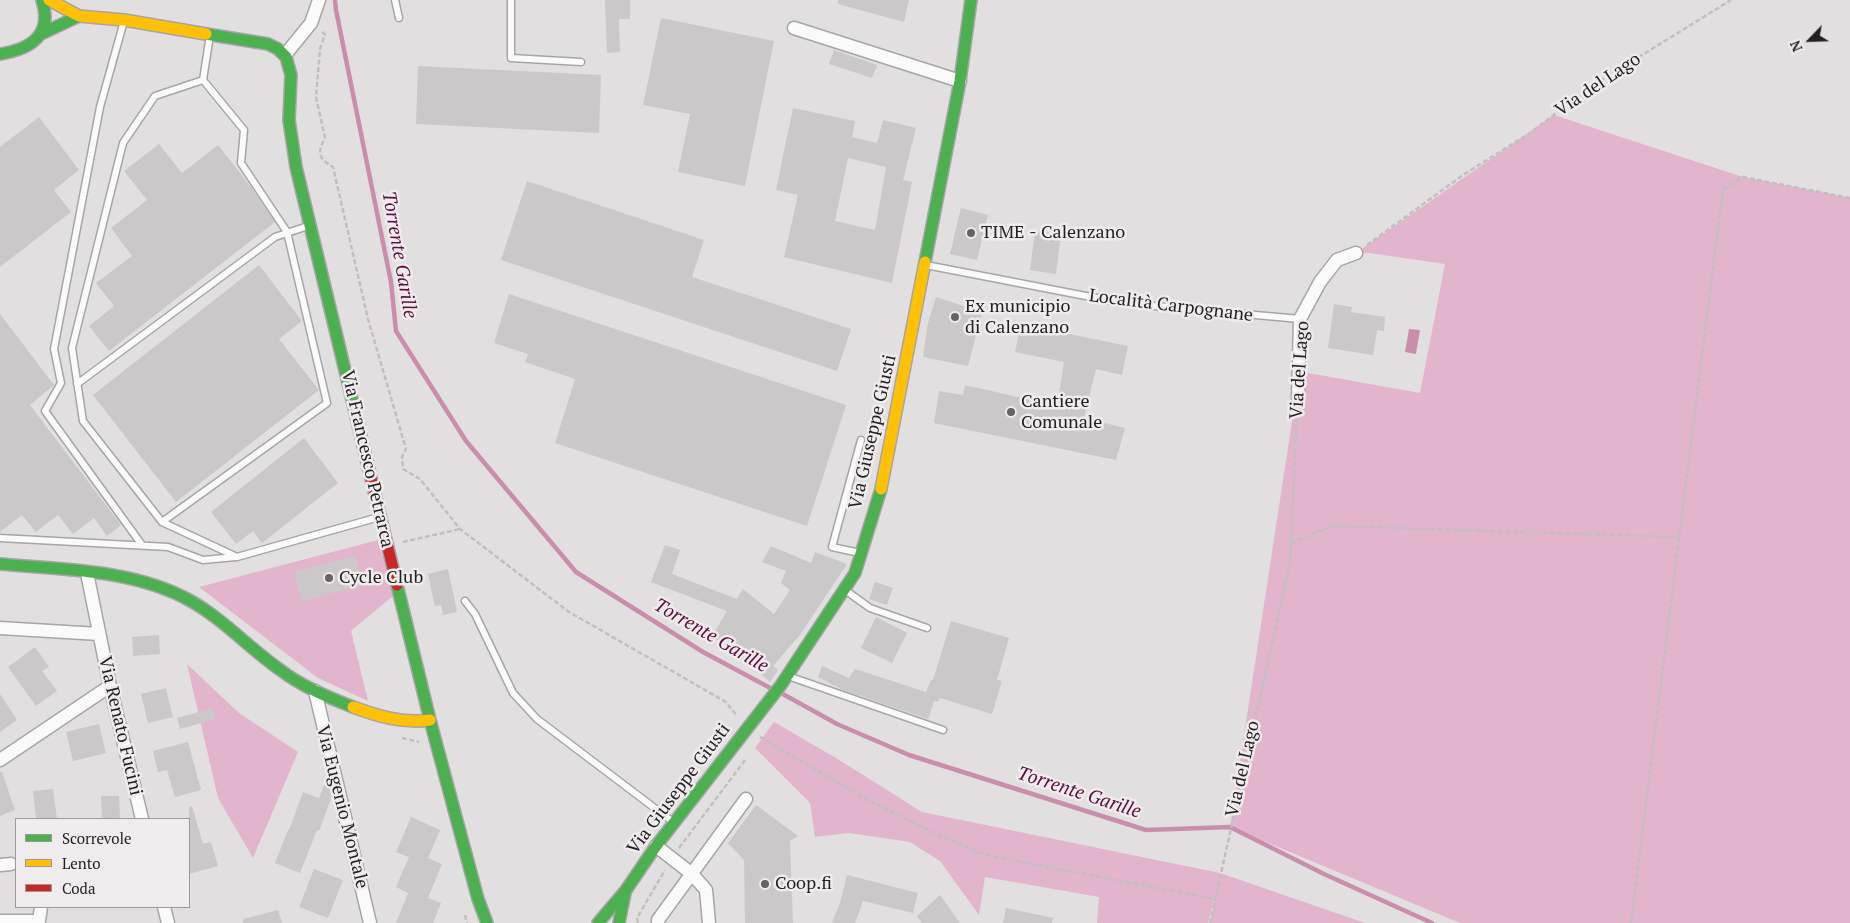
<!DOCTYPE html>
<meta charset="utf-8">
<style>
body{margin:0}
#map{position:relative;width:1850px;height:923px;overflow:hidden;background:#e2dfe0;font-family:"PT Serif",serif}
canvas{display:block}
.legend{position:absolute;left:15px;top:818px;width:175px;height:90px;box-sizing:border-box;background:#f0ebed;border:1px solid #9d999b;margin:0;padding:6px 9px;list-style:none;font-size:15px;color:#211f1f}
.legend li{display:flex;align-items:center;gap:10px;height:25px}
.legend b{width:25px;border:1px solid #9d999b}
.north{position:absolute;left:1785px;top:15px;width:50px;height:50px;-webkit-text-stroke:4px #f0ebed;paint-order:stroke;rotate:246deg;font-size:14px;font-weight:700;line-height:20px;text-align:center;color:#211f1f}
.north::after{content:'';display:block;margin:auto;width:18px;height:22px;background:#211f1f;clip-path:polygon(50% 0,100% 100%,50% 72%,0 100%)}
</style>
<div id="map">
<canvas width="1850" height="923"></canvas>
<ul class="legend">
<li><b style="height:6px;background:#4caf50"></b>Scorrevole</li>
<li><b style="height:6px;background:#ffc107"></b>Lento</li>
<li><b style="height:6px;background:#c62828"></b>Coda</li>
</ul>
<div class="north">N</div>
</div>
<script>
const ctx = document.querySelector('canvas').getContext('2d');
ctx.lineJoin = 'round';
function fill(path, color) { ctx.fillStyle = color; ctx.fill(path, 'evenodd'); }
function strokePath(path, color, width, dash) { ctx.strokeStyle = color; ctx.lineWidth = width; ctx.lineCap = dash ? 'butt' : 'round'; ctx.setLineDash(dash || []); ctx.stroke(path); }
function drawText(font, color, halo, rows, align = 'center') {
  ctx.font = font + ' "PT Serif",serif'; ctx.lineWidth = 5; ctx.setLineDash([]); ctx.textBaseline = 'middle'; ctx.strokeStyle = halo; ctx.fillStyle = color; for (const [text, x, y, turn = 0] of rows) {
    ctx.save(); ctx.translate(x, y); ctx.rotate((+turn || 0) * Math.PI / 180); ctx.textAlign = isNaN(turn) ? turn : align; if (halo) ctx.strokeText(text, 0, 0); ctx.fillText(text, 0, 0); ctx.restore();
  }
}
const green = new Path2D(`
 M1554 115 1743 177 1850 198V923H1460L1230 827 1298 382 1303 372 1420 393 1445 264 1369 253H1356Z
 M378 540 393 596 351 631 368 701 318 678 199 587Z
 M187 664 239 713 298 752 253 858 218 798Z
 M774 722 836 758 922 812 1220 873 1365 923H1210L1216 893 1208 923H1097L1099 897 985 877 979 915 940 861 910 842 849 833 815 837 810 803 755 748Z`);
const water = new Path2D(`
 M1409 329 1420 330 1416 354 1405 352Z`);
const stream = new Path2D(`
 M335 0 336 10 391 282 396 331 466 441 576 572 703 652 774 690
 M781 693 837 724 909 755 1146 830 1230 827 1324 874 1432 923`);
const building = new Path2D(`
 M605 0H630V19H619L620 52 607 53Z
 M838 0H909L904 22 838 4Z
 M661 18 774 41 745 186 678 172 690 114 643 105Z
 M834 50 877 65 872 78 829 64Z
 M418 66 601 75 599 133 416 124Z
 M793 108 855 121 852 137 877 143 883 120 916 128 903 180 912 182 892 283 784 257 798 195 776 190ZM848 158 886 167 875 230 835 221Z
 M39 117 79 170 54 190 71 212 0 267V147Z
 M159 144 182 173 218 145 251 187 275 222 109 351 89 326 114 306 96 283 132 256 111 228 147 200 124 171Z
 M527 181 704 240 692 277 851 329 837 371 501 260Z
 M961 208 988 215 977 260 950 254Z
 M1035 231 1061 234 1056 274 1030 270Z
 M259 265 302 321 279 339 319 390 176 502 93 395Z
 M509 294 846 405 807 526 555 443 575 379 525 362 528 354 494 343Z
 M936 297 982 312 968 366 923 357 928 323Z
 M1334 304 1352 307 1351 312 1385 317 1384 331 1377 330 1373 355 1328 348Z
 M0 314 54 385 30 405 121 525 107 536 94 518 73 534 58 515 36 532 22 515 0 532Z
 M1021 324 1128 346 1122 375 1096 369 1084 418 1125 428 1116 460 934 423 939 391 963 395 965 385 1057 406 1064 362 1015 352Z
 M304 438 338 483 262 543 253 531 236 544 211 512Z
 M665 545 680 550 672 574 737 599 743 589 774 614 790 590 781 583 786 571 762 562 771 546 811 563 815 552 847 564 800 635 773 666 778 670 770 682 737 653 736 655 712 636 727 611 651 582Z
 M355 556 363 585 302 601 294 572Z
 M448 569 457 612 443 615 441 605 435 606 428 574Z
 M875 582 893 588 887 605 869 599Z
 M876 617 907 633 892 663 861 648Z
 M951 621 1009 638 997 680 1002 681 992 714 940 698 938 702 934 701 928 719 843 690 818 677 822 666 849 678 855 669 926 692 931 680H933Z
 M159 635 160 654 133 656 132 637Z
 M35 647 49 667 42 671 57 691 36 706 8 667Z
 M166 688 173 717 148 723 141 694Z
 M0 694 17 720 0 732Z
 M213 708 216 719 180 729 177 718Z
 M99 724 106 753 73 761 66 732Z
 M188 742 201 790 175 797 167 770 158 772 153 751Z
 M0 772H2L15 810 0 816Z
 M327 777 332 796 319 831 317 830 300 873 275 863 288 830H289L303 792 319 798Z
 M53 789 57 819H36L33 791Z
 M101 796H119L120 819H102Z
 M756 805 798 836 790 841 793 923H745L744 860 728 843Z
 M192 806 203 844 211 842 218 866 189 874V807Z
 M411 817 440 830 428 858 442 864 428 898 441 903 433 923H396L408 893 396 887 409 857 396 852Z
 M314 869 343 880 328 918 299 907Z
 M847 875 918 893 913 913 863 901 855 923H832L841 900Z
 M940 895 960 923H922L917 916Z
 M1006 908 1053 918 1052 923H1003Z
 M278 910 282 923H243V919Z`);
const path = new Path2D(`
 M322 32 325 34 320 49 316 97 325 138C317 153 318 158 333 167L368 319 406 449 402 457 403 469 420 479 460 529 569 612 726 702 737 716
 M1367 245 1463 175 1530 133 1592 86 1731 0
 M403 542 460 529
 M1291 543 1332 526 1679 537 1723 189 1743 177 1850 198
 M760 737 866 799 941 836 986 855 1215 899
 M402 738 419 742
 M679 848 746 759
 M465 915 467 923
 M638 923 637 918 665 870
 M1210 923 1290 563 1297 411
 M1631 923 1679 537`);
const lane = new Path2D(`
 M395 0 399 18
 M511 0V58L581 62
 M124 21 100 107 54 349 61 383 45 411 142 545
 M210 35 203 80 155 96 123 143 72 348 83 421 162 522 237 557 379 517
 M926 265 1122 303 1300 319
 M77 384 275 237 308 226
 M162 522 327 403 287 232 241 163 244 130 203 80
 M0 538 168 547 203 560 236 557
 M860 553 832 547 861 440
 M845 590 870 608 927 628
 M465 601 475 614 513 693 537 719 673 822
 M788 676 943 730`);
const street = new Path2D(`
 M794 28 960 81
 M285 55 311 23 319 0
 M1298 399 1300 319 1320 282 1337 260 1356 253
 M87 573 110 686 142 819
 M0 628 99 634
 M315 691 370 923
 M0 760 110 686
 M656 846 692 874 706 890 709 923
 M0 865 11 864
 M164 907 168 923
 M0 921H39L41 907
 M658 923V920L746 799`);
const fast = new Path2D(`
 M41 34 79 16
 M206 34 268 44 278 49 286 57 291 75 289 120 296 167 369 470
 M0 54C32 49 53 34 42 0
 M925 262 960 81 971 0
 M0 564C63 570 132 569 189 600 222 618 248 647 279 669 301 686 327 697 353 707
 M397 585 430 720 478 899 487 923
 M598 923 626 890 656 846 781 685 855 573 881 489
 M619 923 625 893`);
const slow = new Path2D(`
 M49 0 79 16 124 20 206 34
 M881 489 925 262
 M353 707C377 716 404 724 430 720`);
const jam = new Path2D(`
 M369 470 397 585`);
const markers = [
 [971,233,5,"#656263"],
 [955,317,5,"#656263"],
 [1011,412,5,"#656263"],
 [329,578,5,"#656263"],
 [765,884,5,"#656263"]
];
const streetNames = [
 ["Via del Lago",1598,85,-34],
 ["Località Carpognane",1171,306,7],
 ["Via del Lago",1300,370,-86],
 ["Via Giuseppe Giusti",873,432,-77],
 ["Via Francesco Petrarca",367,459,77],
 ["Via Renato Fucini",120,726,77],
 ["Via del Lago",1243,769,-77],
 ["Via Giuseppe Giusti",679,789,-53],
 ["Via Eugenio Montale",342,807,76]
];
const poiNames = [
 ["TIME - Calenzano",981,233],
 ["Ex municipio",965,307],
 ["di Calenzano",965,328],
 ["Cantiere",1021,402],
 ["Comunale",1021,423],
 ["Cycle Club",339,578],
 ["Coop.fi",775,884]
];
const waterNames = [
 ["Torrente Garille",399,255,80],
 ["Torrente Garille",711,636,30],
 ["Torrente Garille",1079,793,18]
];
fill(green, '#e2b5cc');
fill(water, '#ca8ead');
strokePath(stream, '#ca8ead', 4.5);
fill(building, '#cac8c9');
strokePath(lane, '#a7a5a6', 9);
strokePath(street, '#a7a5a6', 15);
strokePath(fast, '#a7a5a6', 14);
strokePath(slow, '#a7a5a6', 14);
strokePath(jam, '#a7a5a6', 14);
strokePath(path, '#c1c0c0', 2.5, [5, 2.5]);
strokePath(lane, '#fbfafa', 6);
strokePath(street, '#fbfafa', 12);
strokePath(fast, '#4caf50', 11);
strokePath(slow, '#ffc107', 11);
strokePath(jam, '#c62828', 11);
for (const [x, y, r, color] of markers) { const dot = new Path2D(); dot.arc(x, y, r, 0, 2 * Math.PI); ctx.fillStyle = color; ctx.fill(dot); strokePath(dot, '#f0ebed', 2); }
drawText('18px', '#211f1f', '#f0ebed', streetNames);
drawText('18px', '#211f1f', '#f0ebed', poiNames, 'left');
drawText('italic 19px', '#5c0f3e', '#f0ebed', waterNames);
</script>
